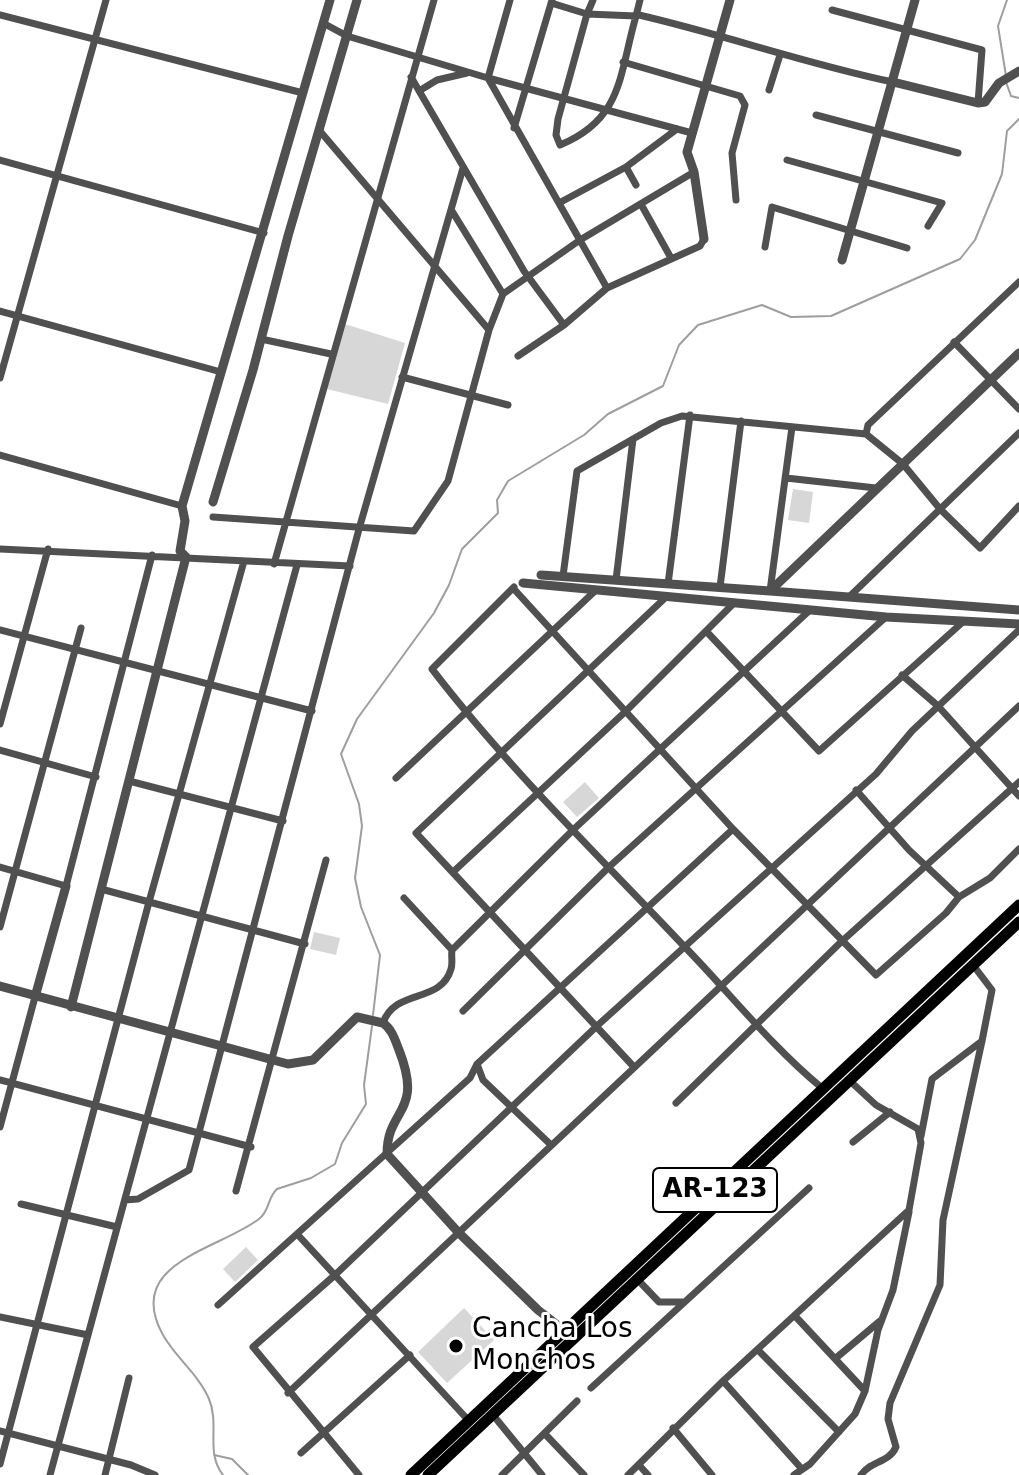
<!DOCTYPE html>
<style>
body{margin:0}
canvas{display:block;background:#fff}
</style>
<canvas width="1019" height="1475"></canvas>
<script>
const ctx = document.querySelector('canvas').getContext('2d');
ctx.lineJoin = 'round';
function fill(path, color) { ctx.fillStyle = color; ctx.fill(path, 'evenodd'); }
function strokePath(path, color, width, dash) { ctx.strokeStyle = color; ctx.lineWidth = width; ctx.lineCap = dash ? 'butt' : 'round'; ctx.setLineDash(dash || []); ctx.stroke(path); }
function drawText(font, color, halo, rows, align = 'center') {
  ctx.font = font + ' "DejaVu Sans",sans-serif'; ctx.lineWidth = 6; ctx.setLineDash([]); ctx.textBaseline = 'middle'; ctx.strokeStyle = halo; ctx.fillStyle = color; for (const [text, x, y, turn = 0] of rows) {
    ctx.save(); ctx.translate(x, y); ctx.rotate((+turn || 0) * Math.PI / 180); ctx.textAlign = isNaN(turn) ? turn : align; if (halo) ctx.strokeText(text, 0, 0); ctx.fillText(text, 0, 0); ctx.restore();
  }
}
const green = new Path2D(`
 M345 324 405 343 388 404 327 389Z
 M793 489 813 492 809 523 788 520Z
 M585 782 599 798 577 817 563 802Z
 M314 932 340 938 336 955 310 949Z
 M246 1247 258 1260 235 1282 223 1269Z
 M464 1308 494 1340 447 1383 418 1352Z`);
const stream = new Path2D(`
 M1006 76 998 26 1007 0
 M1006 82 1011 96 1019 98
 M373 1015 380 955 361 907 355 878 362 826 359 804 341 754 357 719 434 613 449 585 462 549 498 513 497 500 508 481 584 435 608 414 663 386 679 345 698 325 762 305 791 317 831 316 960 259 975 240 1002 174 1007 131 1019 119
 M214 1455 232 1459 248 1475
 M223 1475C205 1452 220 1425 209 1399 199 1375 176 1358 163 1335 123 1263 218 1250 259 1219 270 1211 267 1198 277 1189L311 1178 335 1164 342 1143 366 1104 364 1085 372 1026`);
const minor = new Path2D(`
 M510 0 488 78 607 288
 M640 0 636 16C619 75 623 119 560 145L556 135 558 119 587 14 636 16 639 15C725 35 807 64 893 82
 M551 3 587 14 593 0
 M832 10 982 50 978 103
 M0 15 303 93
 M323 23 347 36 488 78 692 133
 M623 62 740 96 745 105 732 153 736 200
 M411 77 524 271 564 325
 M769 90 780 55
 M419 91 437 80 467 73
 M816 115 958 153
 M514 128 552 0
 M319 130 489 330
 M0 160 264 233
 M787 160 942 203 928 226
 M626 167 636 185
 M559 203 626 167 677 129
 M642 206 671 258
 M452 211 503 294
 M765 247 772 207 907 248
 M0 311 221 372
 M261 339 331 354
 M954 342 1019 409
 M518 356 564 325 607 288 700 246 704 239
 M402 377 508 405
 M0 378 106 0
 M866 434 868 425 1019 282
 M0 455 182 506
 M786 478 876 488
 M213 517 414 531 448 481 489 330 503 294 580 240 694 172
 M0 549 350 566
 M274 564 434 0
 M563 576 577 471 661 423 682 416 866 434 903 464 940 509 980 548 1019 506
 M616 580 633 439
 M668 584 690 415
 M514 587 432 669C507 767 597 854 682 944 729 992 770 1045 822 1088
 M720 587 741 421
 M513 588 733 829 876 975 946 913 959 897 990 878 1019 849
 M770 591 792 427
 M849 597 1019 433
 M0 630 312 711
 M706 631 819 751 964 621
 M902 675 938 706 1019 796
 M0 724 48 549
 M0 750 96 777
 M396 778 595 591
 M129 781 283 821
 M856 790 909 850 959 897
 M0 867 66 886 152 555
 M453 872 626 711 733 604
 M101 889 305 944
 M404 898 452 950
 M0 927 81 628
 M463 1011 610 866 886 617
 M383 1023C395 988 441 1004 451 969 453 964 451 956 452 950L574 829 810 610
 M477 1064 483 1080 550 1144
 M634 1067 416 833 665 598
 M0 1080 251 1147
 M676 1103 841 942 1019 782
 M0 1127 35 997
 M921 1136 932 1079 982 1041 992 990 973 965
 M853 1142 890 1112
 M236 1191 326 860
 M125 1200 138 1199 189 1170 359 529 463 168
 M21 1204 117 1227
 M298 1235 469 1421
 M638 1280 659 1302H682
 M218 1305 470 1078 477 1064 733 829
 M0 1317 88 1335
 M796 1317 865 1391
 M758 1350 839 1432
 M836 1358 880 1321
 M723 1381 801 1468
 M591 1388 809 1188
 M288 1393 1019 706
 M493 1415 542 1475
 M673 1428 712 1475
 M0 1431 131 1465 155 1475
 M545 1434 584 1475
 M301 1453 410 1355
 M0 1464 149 902 244 561
 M639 1465 648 1475
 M50 1475 297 565
 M105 1475 129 1378
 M359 1475 253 1347 335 1275 598 1025 876 774 912 731 1019 630
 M502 1475 577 1401
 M628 1475 723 1381 909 1210 921 1143 918 1129 876 1105 850 1081
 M794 1475 810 1464 855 1414 865 1391 878 1330 893 1290 909 1212
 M861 1475C870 1461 889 1463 896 1447L888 1419 890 1403 940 1285 943 1220 982 1041`);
const tertiary = new Path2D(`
 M893 82 978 103 985 102 999 83 1019 71
 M704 239 694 172 687 152 730 0
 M842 260 915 0
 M213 502 253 370 288 236 357 0
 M541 575 770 591 1019 353
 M523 583 886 617 1019 624
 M770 591 1019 610
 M0 986 288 1064 313 1060 357 1017 383 1023C392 1029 395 1040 399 1050 424 1114 387 1107 387 1154L458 1232 538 1310 565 1331
 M35 997 66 886
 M71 1007 186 557 180 551 185 521 182 506 330 0`);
const primary = new Path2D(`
 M411 1475 1019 905
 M428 1475 1019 922`);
const markers = [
 [456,1346,8,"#000"]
];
const shields = [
 [715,1190,124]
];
const shieldNames = [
 ["AR-123",715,1190]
];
const poiNames = [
 ["Cancha Los",472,1330],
 ["Monchos",472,1362]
];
fill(green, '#d7d7d7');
strokePath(stream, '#9e9e9e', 2);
strokePath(minor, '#505050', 7);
strokePath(tertiary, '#505050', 9);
strokePath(primary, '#000', 11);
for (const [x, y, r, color] of markers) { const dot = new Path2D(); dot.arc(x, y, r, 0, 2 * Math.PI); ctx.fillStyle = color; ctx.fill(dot); strokePath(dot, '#fff', 3); }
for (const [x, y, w] of shields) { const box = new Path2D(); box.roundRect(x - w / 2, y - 22, w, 44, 6); ctx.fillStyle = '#fff'; ctx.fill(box); strokePath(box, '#000', 2); }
drawText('bold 26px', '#000', null, shieldNames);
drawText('28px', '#000', '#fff', poiNames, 'left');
</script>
